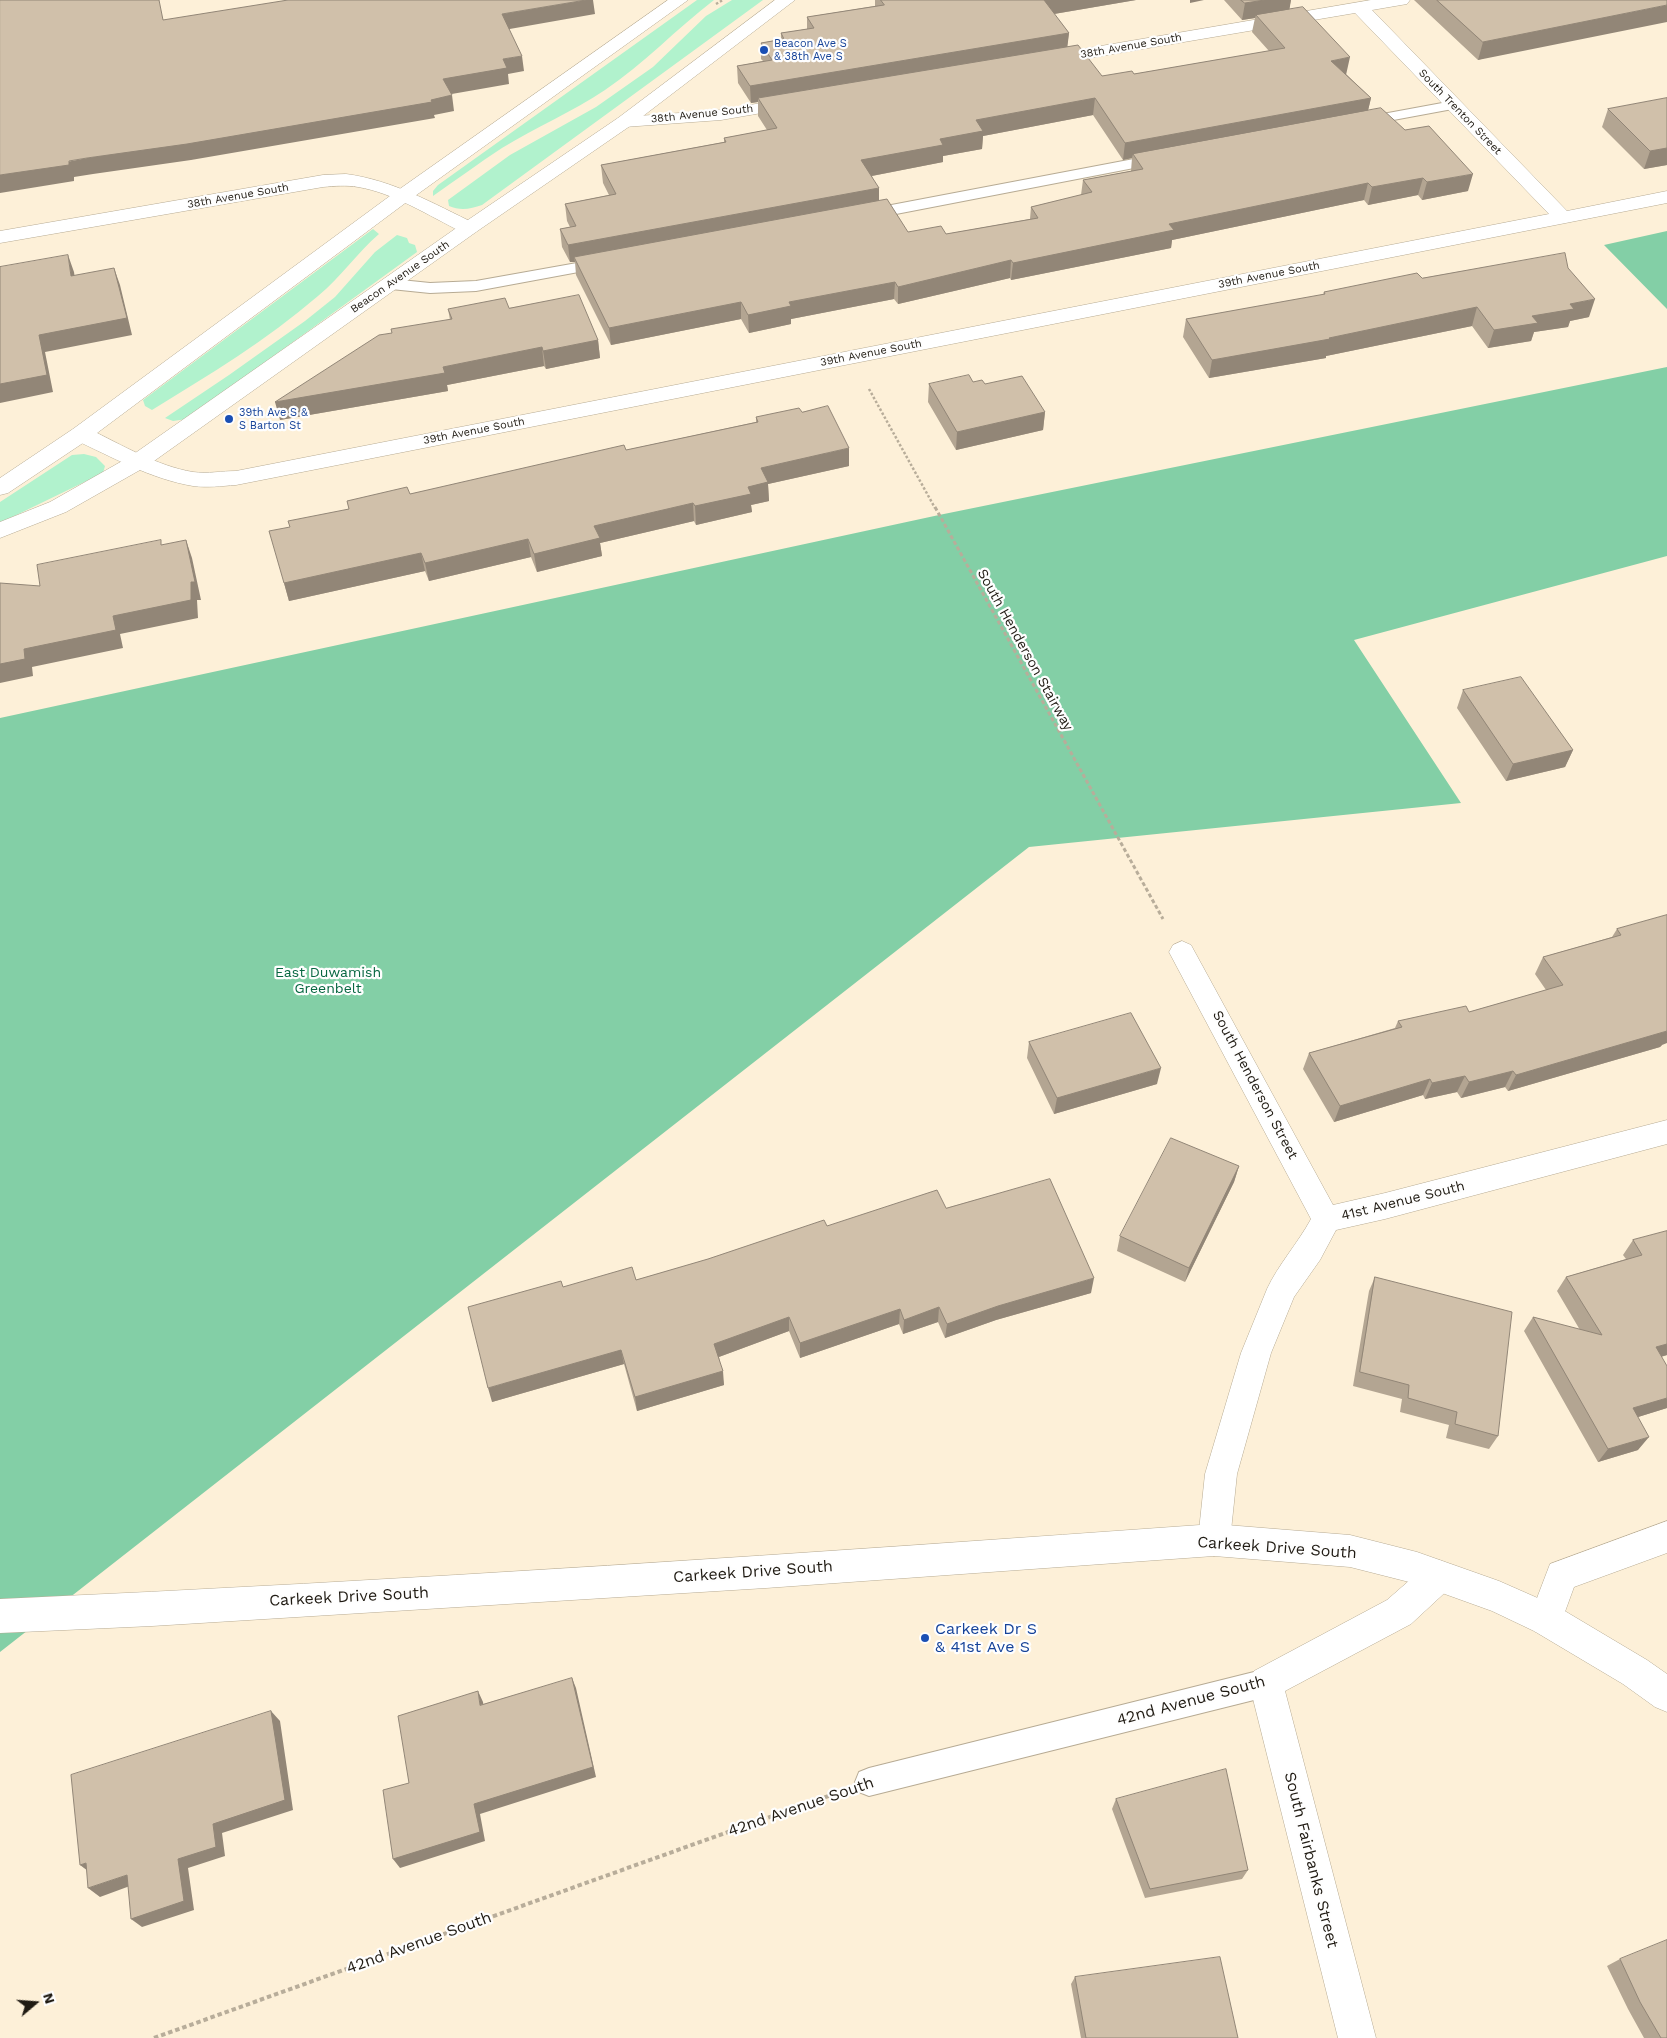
<!DOCTYPE html>
<style>
body{margin:0}
#map{position:relative;width:1667px;height:2038px;overflow:hidden;background:#fdf0d8;font-family:"Work Sans",sans-serif}
canvas{display:block}
.north{position:absolute;left:10px;top:1978px;width:50px;height:50px;-webkit-text-stroke:4px #fefefe;paint-order:stroke;rotate:72deg;font-size:14px;font-weight:700;line-height:20px;text-align:center;color:#201b13}
.north::after{content:'';display:block;margin:auto;width:18px;height:22px;background:#201b13;clip-path:polygon(50% 0,100% 100%,50% 72%,0 100%)}
</style>
<div id="map">
<canvas width="1667" height="2038"></canvas>
<div class="north">N</div>
</div>
<script>
const ctx = document.querySelector('canvas').getContext('2d');
ctx.lineJoin = 'round';
function fill(path, color) { ctx.fillStyle = color; ctx.fill(path, 'evenodd'); }
function strokePath(path, color, width, dash) { ctx.strokeStyle = color; ctx.lineWidth = width; ctx.lineCap = dash ? 'butt' : 'round'; ctx.setLineDash(dash || []); ctx.stroke(path); }
function drawText(font, color, halo, rows, align = 'center') {
  ctx.font = font + ' "Work Sans",sans-serif'; ctx.lineWidth = 4.5; ctx.setLineDash([]); ctx.textBaseline = 'middle'; ctx.strokeStyle = halo; ctx.fillStyle = color; for (const [text, x, y, turn = 0] of rows) {
    ctx.save(); ctx.translate(x, y); ctx.rotate((+turn || 0) * Math.PI / 180); ctx.textAlign = isNaN(turn) ? turn : align; if (halo) ctx.strokeText(text, 0, 0); ctx.fillText(text, 0, 0); ctx.restore();
  }
}
const green = new Path2D(`
 M697 0H714C676 29 644 64 605 90 572 112 536 127 502 148 479 163 456 180 433 196V191L438 185Z
 M732 0H763L482 205C471 209 460 211 449 206L448 200 510 155 596 107 653 67 706 16Z
 M373 229 379 234C357 253 341 277 318 296 267 340 209 375 152 410L145 406 143 400Z
 M397 235 407 238 409 243 415 245 417 252 187 419 173 421 165 418 229 375 305 321 335 297 375 252Z
 M84 454 96 457 105 466 103 473 0 523V502L72 455Z`);
const forest = new Path2D(`
 M1667 231V309L1604 245Z
 M1667 367V556L1354 640 1461 803 1029 847 0 1652V718L939 515Z`);
const pathFar2 = new Path2D(`
 M716 4 723 0
 M869 389 935 508`);
const pathFar1 = new Path2D(`
 M935 507 1163 919`);
const path = new Path2D(`
 M154 2038 831 1795`);
const lane = new Path2D(`
 M1453 101 1458 102 1460 105 1458 108 1361 126 1356 125 1354 122 1356 119 1361 118Z
 M1160 154 1165 156 1168 159 1165 162 865 220 859 218 857 215 859 212 865 210Z
 M605 258 611 260 613 263 611 266 476 291 430 293 391 289 385 287 383 284 385 281 391 279 430 283 476 281Z
 M1266 1669 1276 1673 1280 1683 1276 1693 1266 1697 869 1796 859 1792 855 1782 859 1772 869 1768Z`);
const street = new Path2D(`
 M1371 0H1410L1407 4 1372 10 1567 211 1667 191V203L236 485C221 486 208 488 193 486 151 479 112 457 73 439L70 434 73 429 81 427 89 429C122 445 157 466 193 472 208 474 222 471 236 471L1549 214 1355 13 1048 65 1042 64 1039 60 1042 56 1048 55Z
 M796 97 802 98 805 102 802 106 721 120 624 127 618 126 615 122 618 118 624 117 721 110Z
 M346 174C393 180 434 204 476 224L479 228 476 232 469 234 462 232C429 216 394 193 358 187 346 185 335 186 323 187L0 243V231L323 175Z
 M1182 941 1191 945 1333 1205 1385 1193 1667 1120V1144L1385 1219 1336 1230 1320 1260 1294 1297 1271 1353 1237 1474 1230 1540 1226 1551 1214 1556 1202 1551 1198 1540 1205 1474 1241 1353 1267 1289C1278 1265 1298 1243 1311 1219L1169 952 1173 945Z
 M1667 1521V1553L1574 1587 1558 1631 1546 1636 1534 1631 1529 1619 1550 1564Z
 M1439 1560 1451 1565 1456 1576 1451 1587 1411 1624 1285 1691 1376 2038H1338L1249 1683 1254 1671 1387 1600 1427 1565Z`);
const secondary = new Path2D(`
 M668 0H688L408 201 89 439 8 493 0 495V478L73 429 394 193Z
 M775 0H795L630 126 476 232 147 466 66 512 0 538V522L50 502 131 456 462 224 618 118Z
 M1214 1524 1350 1535 1417 1552 1499 1581 1558 1607 1647 1660 1667 1674V1712L1655 1707 1623 1684 1534 1631 1492 1611 1417 1584 1350 1567 1214 1556 766 1588 152 1626 0 1633V1599C405 1581 810 1553 1214 1524Z`);
const wall = new Path2D(`
 M875 0H1136L1054 14 1069 33 1067 46 1102 76 1134 74 1269 51 1252 32 1255 18 1242 20 1224 0H1291L1289 9 1346 74 1371 98 1368 110 1468 191 1422 200 1418 195 1368 205 1364 200 1172 240 1171 248 1011 280 1010 278 898 304 894 299 791 319V324L749 333 741 319 611 345 576 275 575 262H570L562 247 560 229 570 227 567 221 565 204 609 195 603 183 601 165 724 142V138L767 130 758 116V102L751 103 738 83 737 66 763 61 761 59V43L781 39V33L807 29V17L875 6ZM1093 115 1123 160 1132 158 1131 171 1083 180 1081 195 1031 207 1030 219 946 234 908 232 879 201 872 176 943 162V156L982 149 983 136Z
 M1414 0H1667L1478 60Z
 M1667 98V165L1644 169 1602 127 1608 109Z
 M1568 268 1589 317 1570 321 1568 327 1534 332 1531 341 1488 348 1472 326 1326 356V358L1209 378 1183 337 1186 319 1323 295 1324 292 1422 278Z
 M509 308 598 340 600 358 546 369 544 366 447 385 448 391 280 420 392 333 450 320 448 309Z
 M929 384H985L1045 412 1043 430 956 450 928 402Z
 M756 417 849 466 768 484 769 501 751 505 752 512 696 525 694 521 600 543 602 556 537 572 531 557 429 581 425 571 289 601 284 583 290 527 349 509 347 501 410 494 626 450 756 422Z
 M1463 690 1573 750 1565 767 1506 781 1457 708Z
 M1667 915 1662 1045 1660 1047 1508 1091 1505 1087 1461 1098 1457 1092 1425 1099 1423 1095 1334 1122 1303 1069 1309 1053 1395 1028 1398 1021 1469 1012 1546 990 1535 974 1543 957 1612 937 1617 929Z
 M1029 1042 1157 1084 1054 1114 1027 1058Z
 M1239 1166 1234 1182 1185 1282 1117 1251 1120 1236Z
 M946 1208 1091 1293 996 1320 945 1338 938 1322 903 1334 899 1324 800 1358 789 1331 719 1357 724 1385 637 1411 624 1364 492 1402 563 1287 636 1280 827 1226Z
 M1667 1231V1355L1661 1357 1667 1408 1638 1417V1450L1598 1462 1524 1331 1533 1317 1580 1330 1557 1291 1566 1277 1626 1259 1623 1255 1633 1240Z
 M1375 1277 1498 1436 1489 1449 1446 1438 1449 1425 1400 1412 1402 1399 1353 1386 1369 1291Z
 M1116 1799 1248 1870 1242 1879 1145 1898 1112 1809Z
 M1620 1959 1667 2038H1644L1628 2009 1607 1966Z
 M1075 1977 1238 2038H1081L1071 1984Z`);
const shadedWall = new Path2D(`
 M586 0H593L595 14 504 30 502 14Z
 M1043 0H1136L1042 16Z
 M1190 0H1204L1190 3Z
 M1265 0H1291L1289 12 1256 15 1255 18 1242 20 1245 3Z
 M1667 5V22L1478 60 1483 42Z
 M1069 33 1067 50 758 98V102L751 103 750 86Z
 M522 56 524 71 508 74 509 84 446 95 443 79 503 59Z
 M1350 57 1346 75 1331 61Z
 M452 95 454 111 434 115 435 118 191 160 93 174 74 177V181L0 193V175L87 158Z
 M1095 98 1093 115 983 136 982 149 943 156V162L861 178V160L976 120Z
 M1371 98 1367 115 1133 154 1132 158 1123 160 1125 143Z
 M1667 148V165L1644 169 1650 151Z
 M1473 174 1468 191 1422 200 1427 182Z
 M1423 178 1418 195 1368 205 1372 187Z
 M1368 183 1364 200 1172 240 1171 248 1011 280 1013 263 1169 224Z
 M879 188V205L574 257 575 262H570L568 245Z
 M68 255 74 272 77 293 71 276Z
 M1011 260 1010 278 898 304V287Z
 M114 268 120 285 132 335 45 352 53 392 0 403V384L39 335Z
 M895 282 894 299 791 319V324L749 333 748 315 789 302Z
 M1595 299 1589 317 1570 321 1568 327 1534 332 1531 341 1488 348 1494 330 1532 316 1570 304Z
 M741 302V319L611 345 609 328Z
 M1477 307 1472 326 1326 356V358L1209 378 1212 360 1329 338Z
 M598 340 600 358 546 369 543 351Z
 M542 347 544 366 447 385 448 391 280 420 275 402 443 367Z
 M1045 412 1043 430 956 450 957 432Z
 M849 448V466L768 484 769 501 751 505 752 512 696 525 695 506 748 487 761 468Z
 M693 503 694 521 600 543 602 556 537 572 534 554 594 526Z
 M528 539 531 557 429 581 425 563Z
 M186 540 192 558 201 600H197L198 618 120 634 123 648 32 667 33 676 0 683V664L24 649 113 616Z
 M421 553 425 571 289 601 284 583Z
 M1573 750 1565 767 1506 781 1513 764Z
 M1667 1031V1043L1662 1045 1660 1047 1508 1091 1516 1075Z
 M1161 1068 1157 1084 1054 1114 1057 1098Z
 M1513 1071 1505 1087 1461 1098 1469 1082Z
 M1465 1076 1457 1092 1425 1099 1432 1083Z
 M1430 1079 1423 1095 1334 1122 1340 1106Z
 M1239 1166 1234 1182 1185 1282 1189 1268Z
 M1094 1278 1091 1293 996 1320 945 1338 947 1324 998 1306Z
 M939 1307 938 1322 903 1334 904 1320Z
 M900 1309 899 1324 800 1358V1343Z
 M789 1317V1331L716 1358 714 1344Z
 M1667 1344V1355L1645 1361 1656 1347Z
 M621 1350 624 1364 492 1402 488 1388Z
 M723 1371 724 1385 637 1411 635 1397Z
 M1667 1398V1408L1622 1422 1633 1408Z
 M1649 1437 1638 1450 1598 1462 1608 1449Z
 M572 1678 576 1688 596 1777 480 1814 485 1841 400 1868 393 1859 474 1804Z
 M478 1691 483 1702 485 1716 480 1705Z
 M271 1711 280 1721 293 1810 222 1833 225 1856 188 1868 194 1910 142 1927 131 1919 178 1859 213 1824Z
 M86 1863 92 1874 80 1865Z
 M127 1875 138 1883 100 1897 88 1888Z`);
const building = new Path2D(`
 M0 0H159L163 20 288 0H586L502 14 522 56 503 59 507 68 443 79 452 95 431 100 432 102 187 144 87 158 69 161V165L0 175Z
 M881 0H1044L1069 33 750 86 737 66 772 60 761 43 784 39 781 33 814 28 807 17 884 5Z
 M1241 0H1265L1245 3Z
 M1437 0H1667V5L1483 42Z
 M1303 7 1350 57 1331 61 1371 98 1125 143 1095 98 976 120 983 131 940 139 943 145 861 160 879 188 568 245 560 229 576 226 565 204 616 194 601 165 726 142 724 138 777 128 758 98 1078 45 1102 76 1132 71 1134 74 1285 48 1256 15Z
 M1667 98V148L1650 151 1608 109Z
 M1381 108 1405 130 1429 126 1473 174 1427 182 1423 178 1372 187 1368 183 1169 224 1174 230 1013 263 1011 260 898 287 895 282 789 302 791 306 748 315 741 302 609 328 574 257 887 199 908 232 941 226 946 234 1038 218 1031 207 1092 192 1083 180 1143 169 1133 154Z
 M1565 253 1568 268 1595 299 1570 304 1574 309 1532 316 1538 323 1494 330 1477 307 1329 338 1330 339 1212 360 1186 319 1325 294 1324 292 1417 273 1422 278Z
 M68 255 71 276 114 268 127 318 39 335 47 375 0 384V267Z
 M579 295 598 340 543 351 542 347 443 367 445 373 275 402 379 335 392 333 391 329 452 319 448 309 505 298 509 308Z
 M969 375 973 382 982 380 985 384 1022 376 1045 412 957 432 929 384Z
 M828 406 849 448 761 468 768 482 748 487 751 494 695 506 693 503 594 526 600 538 534 554 528 539 425 563 421 553 284 583 269 531 290 527 288 521 349 509 347 501 407 487 410 494 624 445 626 450 758 422 756 417 799 408 802 412Z
 M161 540V545L186 540 195 582H191V600L113 616 116 630 24 649 25 659 0 664V583L40 586 37 565Z
 M1521 677 1573 750 1513 764 1463 690Z
 M1667 915V1031L1516 1075 1513 1071 1469 1082 1465 1076 1432 1083 1430 1079 1340 1106 1309 1053 1402 1027 1398 1021 1466 1006 1469 1012 1563 985 1543 957 1621 935 1617 929Z
 M1131 1013 1161 1068 1057 1098 1029 1042Z
 M1171 1138 1239 1166 1189 1268 1120 1236Z
 M1050 1179 1094 1278 998 1306 947 1324 939 1307 904 1320 900 1309 800 1343 789 1317 714 1344 723 1371 635 1397 621 1350 488 1388 468 1307 561 1281 563 1287 632 1267 636 1280 708 1259 824 1220 827 1226 937 1190 946 1208Z
 M1667 1231V1344L1656 1347 1667 1366V1398L1633 1408 1649 1437 1608 1449 1533 1317 1602 1335 1566 1277 1642 1255 1633 1240Z
 M1375 1277 1512 1312 1498 1436 1455 1424 1457 1412 1408 1398 1409 1385 1360 1372Z
 M572 1678 593 1767 474 1804 480 1832 393 1859 383 1790 409 1783 398 1716 478 1691 480 1705Z
 M271 1711 285 1800 213 1824 216 1847 178 1859 184 1901 131 1919 127 1875 88 1888 86 1863 80 1865 71 1775Z
 M1226 1769 1248 1870 1150 1889 1116 1799Z
 M1667 1940V2038H1661L1640 2002 1620 1959Z
 M1220 1957 1238 2038H1086L1075 1977Z`);
const markers = [
 [764,50,5,"#1a4fb4"],
 [229,419,5,"#1a4fb4"],
 [925,1638,5,"#1a4fb4"]
];
const farTransitnames = [
 ["Beacon Ave S",774,44],
 ["& 38th Ave S",774,57],
 ["39th Ave S &",239,413],
 ["S Barton St",239,426]
];
const farStreetnames = [
 ["38th Avenue South",1131,46,-10],
 ["South Trenton Street",1460,112,46],
 ["38th Avenue South",702,114,-6],
 ["38th Avenue South",238,196,-10],
 ["39th Avenue South",1269,275,-11],
 ["Beacon Avenue South",400,277,-35],
 ["39th Avenue South",871,353,-11],
 ["39th Avenue South",474,431,-11]
];
const streetNames = [
 ["South Henderson Stairway",1025,650,61],
 ["South Henderson Street",1255,1085,62],
 ["41st Avenue South",1403,1201,-14]
];
const parkNames = [
 ["East Duwamish",328,973],
 ["Greenbelt",328,989]
];
const nearStreetnames = [
 ["Carkeek Drive South",1277,1548,4],
 ["Carkeek Drive South",753,1572,-4],
 ["Carkeek Drive South",349,1597,-3],
 ["42nd Avenue South",1191,1701,-15],
 ["42nd Avenue South",801,1807,-19],
 ["South Fairbanks Street",1311,1860,76],
 ["42nd Avenue South",419,1943,-20]
];
const nearTransitnames = [
 ["Carkeek Dr S",935,1629],
 ["& 41st Ave S",935,1647]
];
fill(green, '#b1f2cd');
fill(forest, '#83cfa6');
strokePath(lane, '#b7ab94', 2);
strokePath(street, '#b7ab94', 1);
strokePath(secondary, '#b7ab94', 1);
strokePath(pathFar2, '#b8ad9a', 2.5, [2.5, 2]);
strokePath(pathFar1, '#b8ad9a', 3, [4, 2.5]);
strokePath(path, '#b8ad9a', 4, [4.5, 3]);
fill(lane, '#fff');
fill(street, '#fff');
fill(secondary, '#fff');
fill(wall, '#b3a592');
fill(shadedWall, '#928677');
fill(building, '#d0c0aa');
strokePath(building, '#928677', 1);
for (const [x, y, r, color] of markers) { const dot = new Path2D(); dot.arc(x, y, r, 0, 2 * Math.PI); ctx.fillStyle = color; ctx.fill(dot); strokePath(dot, '#fefefe', 2); }
drawText('11px', '#164399', '#fefefe', farTransitnames, 'left');
drawText('11px', '#201b13', '#fefefe', farStreetnames);
drawText('14px', '#201b13', '#fefefe', streetNames);
drawText('14px', '#076741', '#fefefe', parkNames);
drawText('16px', '#201b13', '#fefefe', nearStreetnames);
drawText('16px', '#164399', '#fefefe', nearTransitnames, 'left');
</script>
